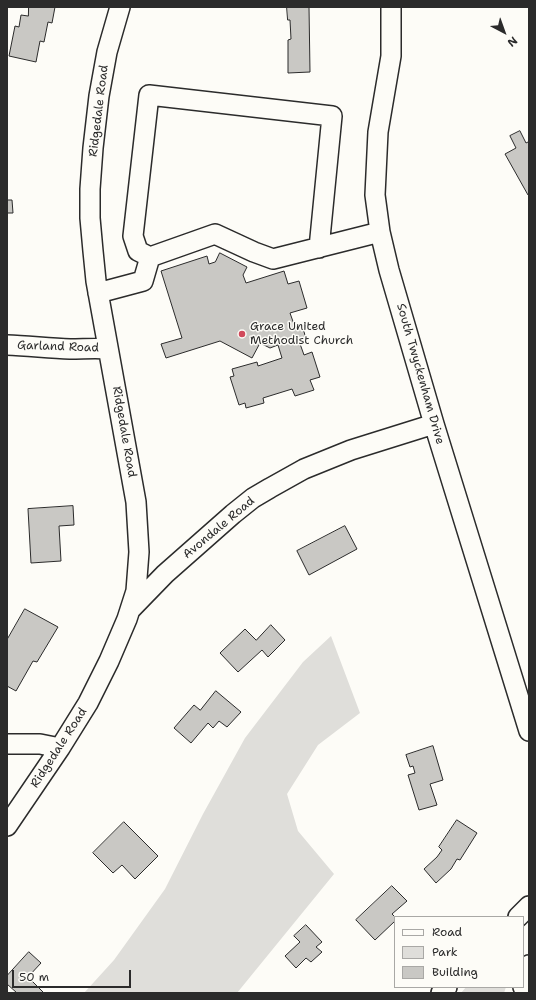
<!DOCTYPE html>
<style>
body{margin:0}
#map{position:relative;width:536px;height:1000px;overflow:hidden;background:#fdfcf7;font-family:"Shantell Sans",sans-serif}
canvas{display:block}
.frame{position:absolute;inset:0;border:8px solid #2b2b2b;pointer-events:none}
.legend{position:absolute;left:394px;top:916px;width:130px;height:72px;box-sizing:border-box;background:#fdfcf7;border:1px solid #a9a8a5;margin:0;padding:5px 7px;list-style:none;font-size:12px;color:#2b2b2b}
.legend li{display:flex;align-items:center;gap:8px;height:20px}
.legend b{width:20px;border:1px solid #a9a8a5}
.north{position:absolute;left:484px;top:12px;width:40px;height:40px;-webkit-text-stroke:3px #fdfcf7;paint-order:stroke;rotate:139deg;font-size:11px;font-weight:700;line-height:16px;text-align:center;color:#2b2b2b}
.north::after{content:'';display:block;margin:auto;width:14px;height:18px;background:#2b2b2b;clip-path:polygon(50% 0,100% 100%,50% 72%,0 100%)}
.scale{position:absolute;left:12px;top:970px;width:119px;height:18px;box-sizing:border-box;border:2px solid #2b2b2b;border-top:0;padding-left:5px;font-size:12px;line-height:14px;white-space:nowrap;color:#2b2b2b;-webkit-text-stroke:3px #fdfcf7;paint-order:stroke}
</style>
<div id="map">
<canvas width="536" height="1000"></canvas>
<div class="frame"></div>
<ul class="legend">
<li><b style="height:5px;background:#fdfcf7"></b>Road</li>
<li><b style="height:11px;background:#dfdeda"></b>Park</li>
<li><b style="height:11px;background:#c9c8c4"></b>Building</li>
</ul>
<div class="north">N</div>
<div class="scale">50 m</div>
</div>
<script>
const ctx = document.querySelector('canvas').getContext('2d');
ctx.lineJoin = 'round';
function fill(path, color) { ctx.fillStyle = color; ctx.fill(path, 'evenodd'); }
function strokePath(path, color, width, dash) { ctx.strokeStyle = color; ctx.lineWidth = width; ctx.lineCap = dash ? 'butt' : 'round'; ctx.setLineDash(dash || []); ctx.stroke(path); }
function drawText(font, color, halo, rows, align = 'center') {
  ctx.font = font + ' "Shantell Sans",sans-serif'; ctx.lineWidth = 3; ctx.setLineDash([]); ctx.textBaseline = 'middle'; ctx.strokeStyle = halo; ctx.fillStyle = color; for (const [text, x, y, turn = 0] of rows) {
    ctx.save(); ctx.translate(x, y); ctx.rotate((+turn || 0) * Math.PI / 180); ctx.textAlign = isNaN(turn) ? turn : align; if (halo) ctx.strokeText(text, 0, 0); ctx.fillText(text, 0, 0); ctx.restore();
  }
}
const green = new Path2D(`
 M331 636 360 713 318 745 287 794 298 831 334 874 237 993H84L114 960 165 889 203 814 245 738 303 662Z
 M466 987H506L504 993H461Z`);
const building = new Path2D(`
 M29 7H55L52 23 48 22 44 42 40 41 36 62 9 56 15 26 19 27 21 15 28 16Z
 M287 7H309L310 72 288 73V40L291 39 290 20H288Z
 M520 131 526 143 528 142 529 143V194L528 195 505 154 516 148 510 136Z
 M7 200H12L13 213H7Z
 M220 253 247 267 243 275 246 283 284 271 288 284 299 281 307 308 290 313 296 330 303 328 306 339 299 341 304 355 312 352 320 377 310 380 314 390 295 396 292 389 263 398 264 403 246 408 245 403 239 405 230 377 234 376 232 369 257 362 258 366 282 358 278 345 270 348 260 343 252 358 220 341 166 358 161 344 182 338 161 271 207 256 209 264 215 262Z
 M73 506 74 525 59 526 61 561 31 563 28 509Z
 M345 526 357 549 309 575 297 551Z
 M25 609 58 627 37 662 33 661 16 691 7 686V640Z
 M271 625 285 640 268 657 262 650 238 672 220 653 245 629 256 640Z
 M216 691 241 712 227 727 219 721 213 728 208 723 191 743 174 728 194 705 200 710Z
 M433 746 443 780 430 784 437 805 419 810 408 775 415 773 413 766 410 767 406 755Z
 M457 820 477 833 460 860 457 859 451 869 436 883 424 869 437 857 442 850 439 847Z
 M124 822 158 856 135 879 122 865 113 873 93 853Z
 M392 886 407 901 392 914 395 917V921L375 940 356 920Z
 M306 925 322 942 316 947 322 952 311 962 306 958 296 968 285 956 300 942 294 936Z
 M29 952 41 963 28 977 44 993H17L7 984V976Z`);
const minor = new Path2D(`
 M391 7V56L378 132 375 195 380 232 389 270 434 424 529 731
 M150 257 138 251 133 236 149 95 332 116 319 248
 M98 293 143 281 150 257 215 234 254 252 273 259 380 232
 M7 345C28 346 49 348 70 349 83 349 96 348 108 349
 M131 609 165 574 233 514 253 498 270 488 304 469 351 450 434 424
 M7 744H40L60 748
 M7 826 60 748 88 703 109 661 127 619 136 591 139 552 136 502 96 281 93 251 90 218V189L93 148 99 96 107 52 120 7
 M518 917 529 906
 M523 987 529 965
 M441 993 447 987`);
const markers = [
 [242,334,4,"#d1495b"]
];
const streetNames = [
 ["Ridgedale Road",99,111,-83],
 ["Garland Road",58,347,2],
 ["South Twyckenham Drive",420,374,74],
 ["Ridgedale Road",124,432,80],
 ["Avondale Road",219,528,-40],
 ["Ridgedale Road",59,748,-57]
];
const poiNames = [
 ["Grace United",250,327],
 ["Methodist Church",250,341]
];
fill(green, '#dfdeda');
fill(building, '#c9c8c4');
strokePath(building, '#2b2b2b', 1);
strokePath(minor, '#2b2b2b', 22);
strokePath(minor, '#fdfcf7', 19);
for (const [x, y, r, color] of markers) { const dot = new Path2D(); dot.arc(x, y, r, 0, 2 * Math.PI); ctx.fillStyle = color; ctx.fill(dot); strokePath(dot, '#fdfcf7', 1.5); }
drawText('12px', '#2b2b2b', '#fdfcf7', streetNames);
drawText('12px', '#2b2b2b', '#fdfcf7', poiNames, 'left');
</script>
